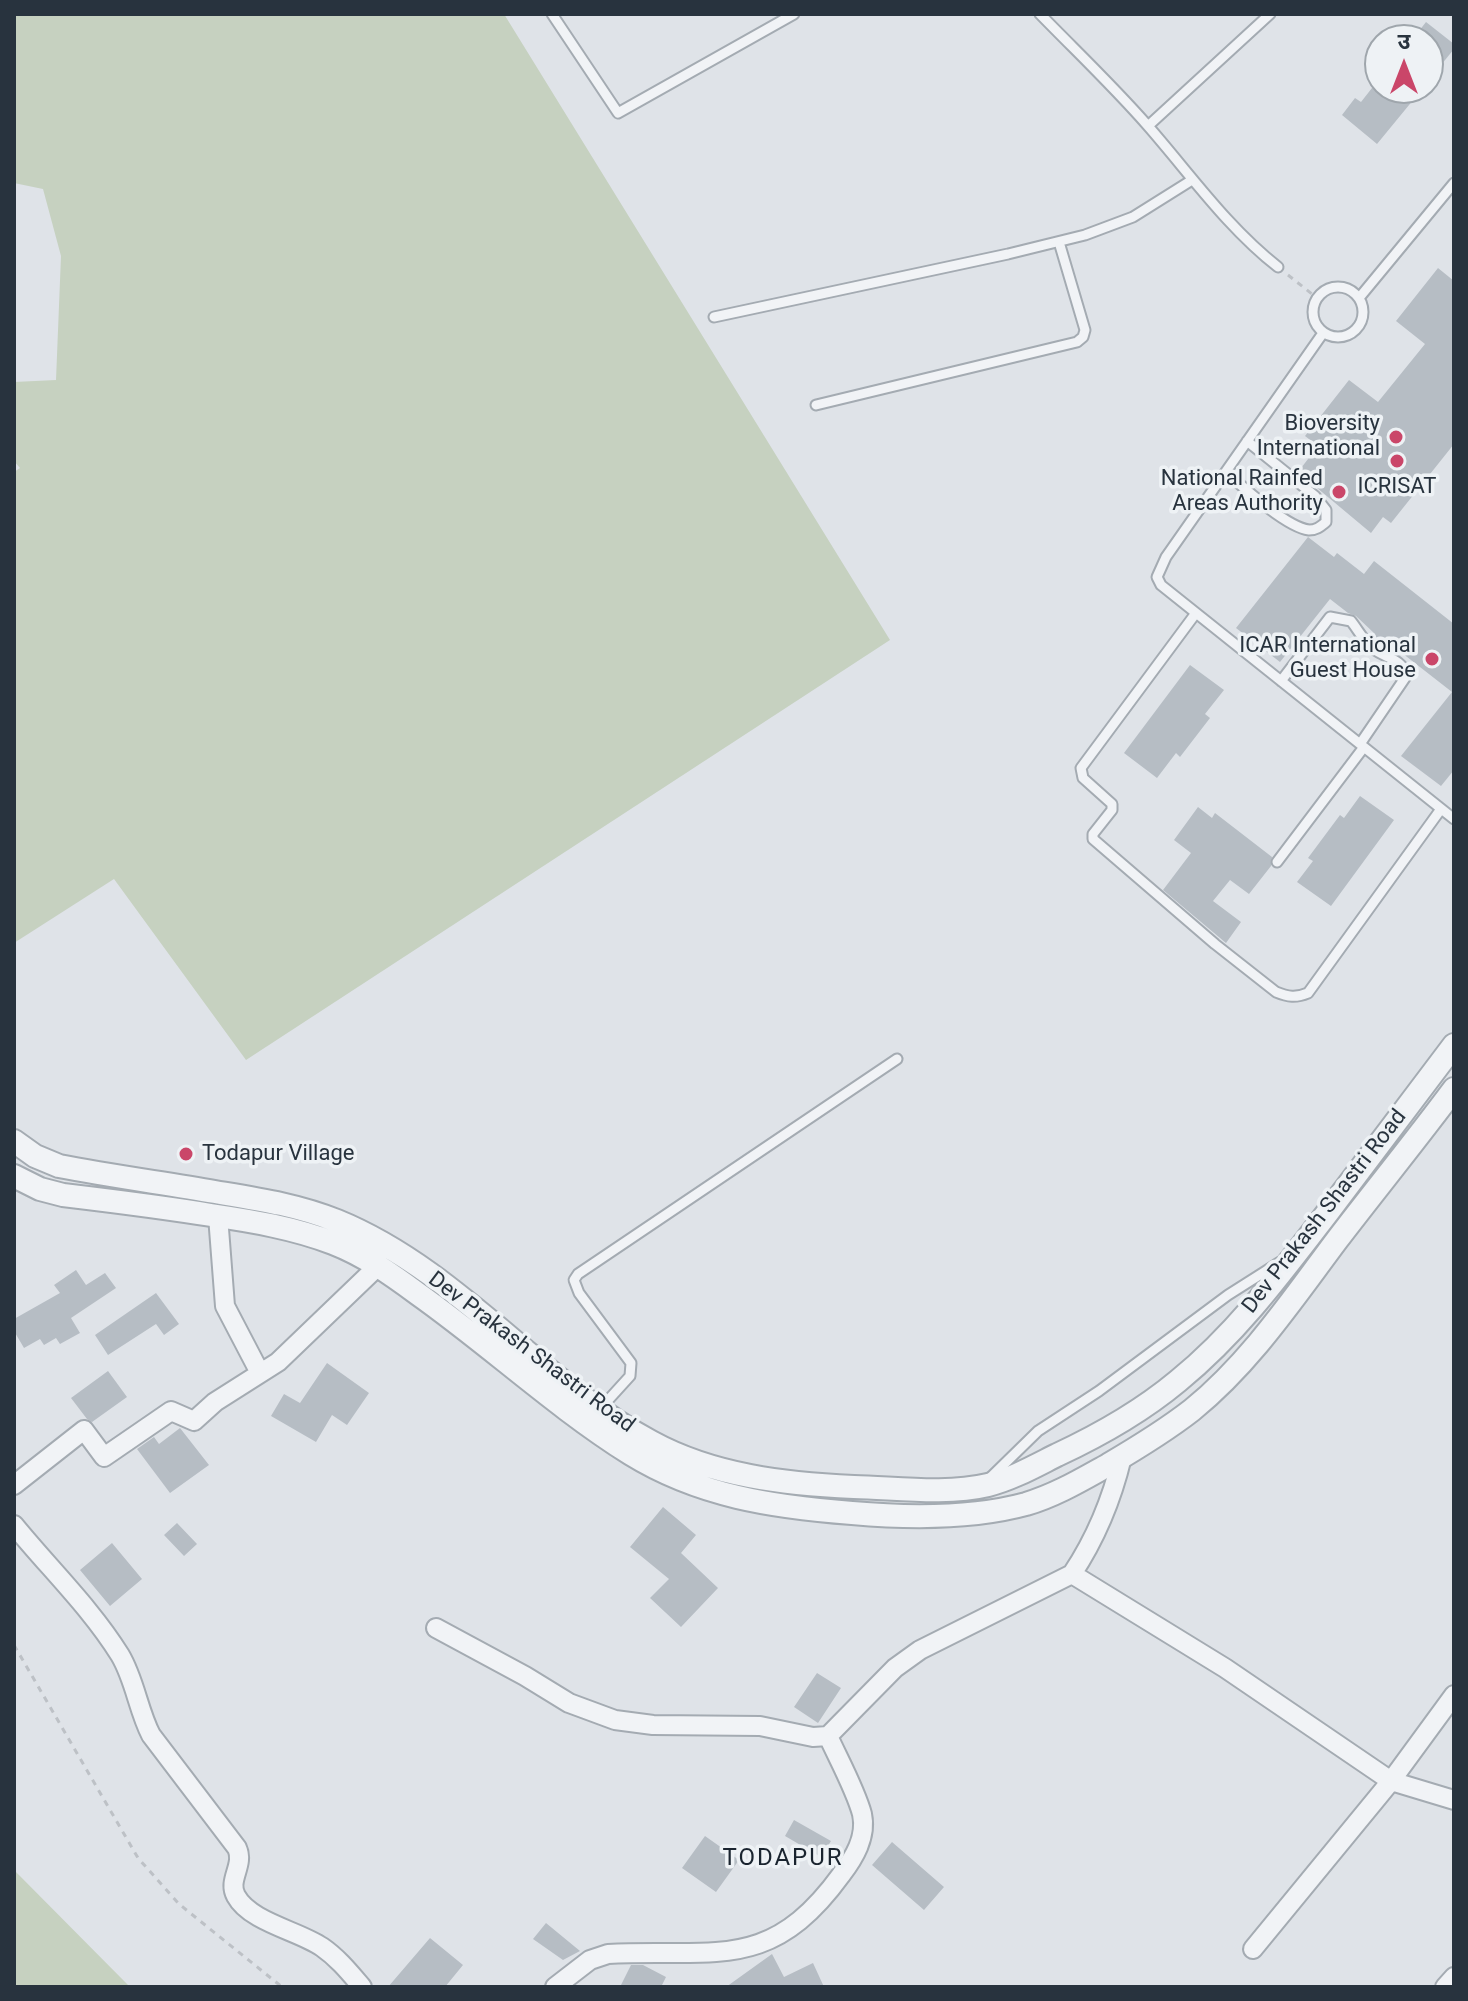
<!DOCTYPE html>
<meta charset="utf-8">
<style>
body{margin:0}
#map{position:relative;width:1468px;height:2001px;overflow:hidden;background:#dfe3e8;font-family:Roboto,"Noto Sans Devanagari",sans-serif}
canvas{display:block}
.frame{position:absolute;inset:0;border:16px solid #28333e;pointer-events:none}
.north{position:absolute;left:1364px;top:24px;width:80px;height:80px;box-sizing:border-box;background:#eef2f5;border:2px solid #9fa6ac;border-radius:50%;rotate:0deg;font-size:22px;font-weight:700;line-height:32px;text-align:center;color:#28333e}
.north::after{content:'';display:block;margin:auto;width:28px;height:36px;background:#ca4669;clip-path:polygon(50% 0,100% 100%,50% 72%,0 100%)}
</style>
<div id="map">
<canvas width="1468" height="2001"></canvas>
<div class="frame"></div>
<div class="north">उ</div>
</div>
<script>
const ctx = document.querySelector('canvas').getContext('2d');
ctx.lineJoin = 'round';
function fill(path, color) { ctx.fillStyle = color; ctx.fill(path, 'evenodd'); }
function strokePath(path, color, width, dash) { ctx.strokeStyle = color; ctx.lineWidth = width; ctx.lineCap = dash ? 'butt' : 'round'; ctx.setLineDash(dash || []); ctx.stroke(path); }
function drawText(font, color, halo, rows, align = 'center') {
  ctx.font = font + ' Roboto,sans-serif'; ctx.lineWidth = 7; ctx.setLineDash([]); ctx.textBaseline = 'middle'; ctx.strokeStyle = halo; ctx.fillStyle = color; for (const [text, x, y, turn = 0] of rows) {
    ctx.save(); ctx.translate(x, y); ctx.rotate((+turn || 0) * Math.PI / 180); ctx.textAlign = isNaN(turn) ? turn : align; if (halo) ctx.strokeText(text, 0, 0); ctx.fillText(text, 0, 0); ctx.restore();
  }
}
const green = new Path2D(`
 M14 14H504L890 640 246 1060 114 879 14 943V472L20 468 14 461V382L56 380 61 256 43 189 14 183Z
 M14 1870 130 1987H14Z`);
const building = new Path2D(`
 M1426 22 1454 44V49L1428 81V40H1412Z
 M1372 88H1423L1377 144 1342 115 1355 98 1361 102Z
 M1438 268 1454 281V444L1391 523 1383 517 1371 533 1298 472 1318 446 1305 436 1349 380 1378 402 1425 344 1396 321Z
 M1308 537 1334 557 1337 553 1364 574 1374 561 1454 624V770L1441 786 1401 756 1452 692 1393 646 1390 650 1377 642 1372 638 1375 634 1356 616 1348 613 1330 599 1280 662 1236 628Z
 M1190 665 1224 690 1205 714 1210 718 1180 757 1176 753 1157 778 1124 753Z
 M1360 796 1394 820 1331 906 1297 882 1313 861 1308 858 1340 815 1344 818Z
 M1198 807 1212 818 1215 813 1272 857 1271 866 1249 894 1230 880 1213 901 1241 922 1226 943 1163 890 1191 853 1174 840Z
 M76 1270 86 1285 105 1273 116 1288 71 1318 80 1333 60 1344 56 1338 44 1345 40 1339 24 1348 14 1331V1319L60 1293 54 1285Z
 M156 1293 179 1324 164 1335 156 1324 108 1355 95 1335Z
 M327 1363 369 1393 347 1425 332 1415 316 1442 271 1416 284 1394 300 1403Z
 M108 1371 127 1397 92 1422 87 1419 71 1398Z
 M180 1428 209 1465 170 1493 137 1449 154 1437 159 1444Z
 M663 1507 696 1535 681 1553 718 1588 681 1627 650 1598 669 1579 630 1547Z
 M177 1523 197 1544 184 1556 164 1535Z
 M112 1543 142 1579 110 1606 80 1570Z
 M817 1673 841 1688 818 1723 794 1707Z
 M794 1820 831 1841 821 1857 785 1836Z
 M705 1836 739 1860 716 1892 682 1868Z
 M892 1842 944 1887 924 1910 872 1865Z
 M546 1923 580 1951 563 1960 533 1939Z
 M430 1938 463 1965 445 1987H388Z
 M772 1954 784 1977 813 1963 824 1987H726Z
 M631 1965H643L666 1977 661 1987H620Z`);
const path = new Path2D(`
 M1288 275 1317 298
 M14 1645 138 1858 179 1904 282 1987`);
const service = new Path2D(`
 M552 14 618 113 794 14
 M1040 14C1076 51 1114 87 1148 126 1190 174 1227 227 1278 267
 M1148 126 1270 14
 M1313 312a25 25 0 1 1 50 0a25 25 0 1 1-50 0Z
 M1359 298 1454 183
 M714 317 1008 254 1085 235 1133 217 1192 180
 M1323 333 1166 557 1157 577 1161 585 1454 819
 M816 405 1077 342 1083 337 1085 330 1059 242
 M1226 472C1244 488 1286 527 1309 530 1317 530 1321 526 1326 522V510L1315 496 1247 441
 M1196 613 1081 768 1083 778 1112 804V810L1093 834V839L1215 944 1276 992C1288 997 1296 998 1308 993L1441 809
 M1281 681 1330 617 1351 621C1358 630 1364 641 1372 648 1386 659 1400 657 1407 675L1360 744
 M1277 862 1364 747
 M600 1409 630 1376 631 1363 579 1293 574 1280 578 1274 897 1059
 M991 1477 1038 1431 1099 1391 1228 1295 1280 1262`);
const minor = new Path2D(`
 M218 1216 225 1306 260 1373
 M14 1485 84 1430 104 1457 171 1411 194 1421 215 1402 278 1362 378 1266
 M14 1525C49 1568 90 1607 120 1655 135 1680 138 1710 151 1735L237 1848C245 1865 227 1880 236 1896 250 1922 299 1931 322 1947 338 1958 350 1973 362 1987
 M1072 1574 1225 1668 1391 1781 1454 1800
 M436 1628 525 1676 569 1703 615 1720 653 1725 760 1726 813 1737 828 1736 895 1668 920 1650 1072 1574C1096 1538 1112 1499 1122 1457
 M1253 1949 1391 1781 1454 1695
 M555 1987 590 1960 608 1954C714 1948 769 1974 841 1875 854 1858 867 1837 862 1814 856 1791 838 1758 828 1736
 M1445 1987 1454 1977`);
const tertiary = new Path2D(`
 M14 1141 35 1156 59 1166C111 1176 163 1183 215 1192 257 1199 298 1205 337 1221 457 1270 539 1381 651 1442 713 1476 786 1484 854 1487 897 1488 946 1495 988 1485 1012 1479 1035 1466 1057 1455 1100 1435 1142 1411 1178 1381 1237 1333 1282 1272 1328 1212 1370 1157 1412 1101 1454 1045
 M14 1176 40 1189 63 1195C113 1201 162 1207 211 1215 252 1221 294 1228 333 1243 364 1255 391 1274 418 1294 490 1345 556 1407 631 1454 699 1496 773 1507 852 1513 909 1518 971 1519 1026 1504 1056 1495 1081 1480 1108 1465 1137 1448 1165 1431 1192 1410 1250 1363 1292 1300 1337 1240 1376 1189 1416 1140 1454 1089`);
const markers = [
 [1396,437,8,"#ca4669"],
 [1397,461,8,"#ca4669"],
 [1339,492,8,"#ca4669"],
 [1432,659,8,"#ca4669"],
 [186,1154,8,"#ca4669"]
];
const poiNames = [
 ["Bioversity",1380,424],
 ["International",1380,449],
 ["National Rainfed",1323,479],
 ["Areas Authority",1323,504],
 ["ICRISAT",1397,487,"center"],
 ["ICAR International",1416,646],
 ["Guest House",1416,671],
 ["Todapur Village",202,1154,"left"]
];
const streetNames = [
 ["Dev Prakash Shastri Road",1325,1212,-52],
 ["Dev Prakash Shastri Road",531,1353,37]
];
const neighbourhoodNames = [
 ["TODAPUR",783,1859]
];
fill(green, '#c6d1c0');
fill(building, '#b6bdc4');
strokePath(service, '#a4abb2', 13);
strokePath(minor, '#a4abb2', 22);
strokePath(tertiary, '#a4abb2', 26);
strokePath(path, '#bdc1c6', 3, [6, 6]);
strokePath(service, '#f1f3f6', 9);
strokePath(minor, '#f1f3f6', 18);
strokePath(tertiary, '#f1f3f6', 22);
for (const [x, y, r, color] of markers) { const dot = new Path2D(); dot.arc(x, y, r, 0, 2 * Math.PI); ctx.fillStyle = color; ctx.fill(dot); strokePath(dot, '#eef2f5', 3); }
drawText('22px', '#28333e', '#eef2f5', poiNames, 'right');
drawText('22px', '#28333e', '#eef2f5', streetNames);
ctx.letterSpacing = '2px';
drawText('24px', '#1a242f', '#eef2f5', neighbourhoodNames);
ctx.letterSpacing = '0px';
</script>
